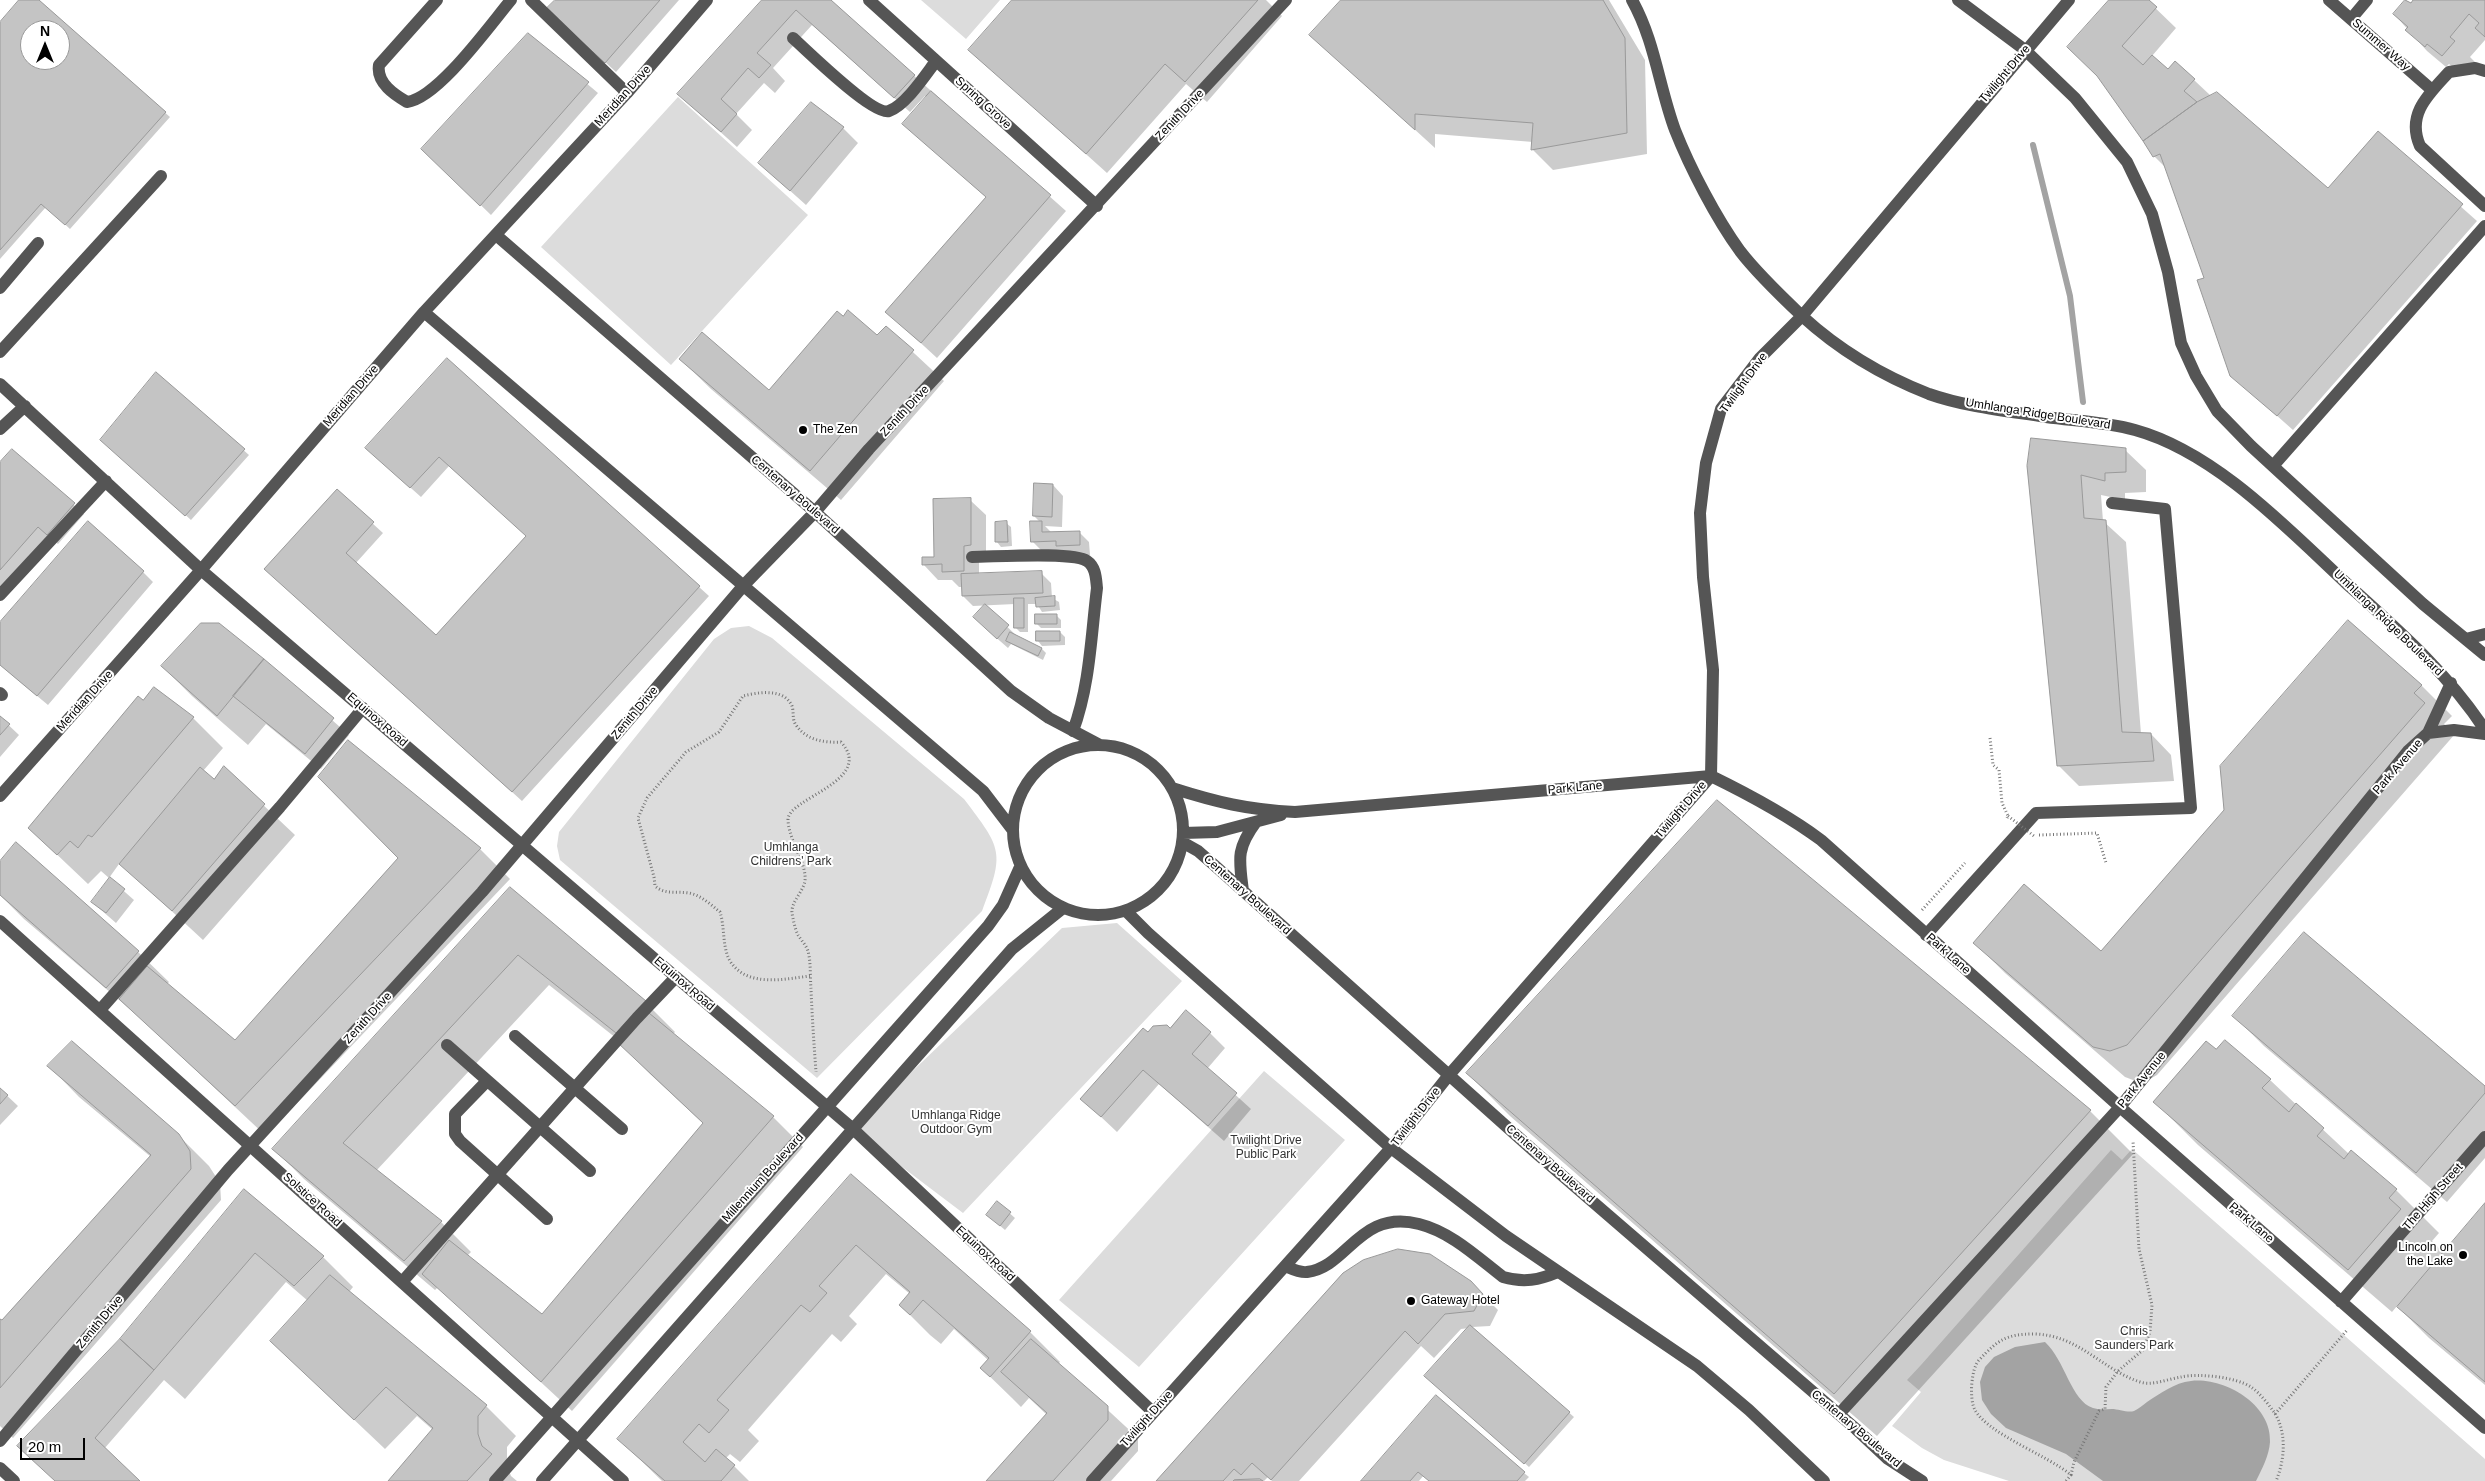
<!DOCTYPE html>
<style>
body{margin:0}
#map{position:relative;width:2485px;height:1481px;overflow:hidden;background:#fff;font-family:Arial,sans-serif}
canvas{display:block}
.north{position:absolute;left:20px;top:20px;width:50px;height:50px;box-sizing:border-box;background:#fff;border:1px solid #999;border-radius:50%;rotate:0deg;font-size:14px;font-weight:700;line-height:20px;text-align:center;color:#000}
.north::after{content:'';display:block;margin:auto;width:18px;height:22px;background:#000;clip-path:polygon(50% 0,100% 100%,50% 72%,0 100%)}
.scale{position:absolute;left:20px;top:1438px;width:65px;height:22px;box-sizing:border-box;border:2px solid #000;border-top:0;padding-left:6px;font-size:15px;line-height:18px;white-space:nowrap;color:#000;-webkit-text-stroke:4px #fff;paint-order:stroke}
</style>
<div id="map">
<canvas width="2485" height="1481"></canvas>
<div class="north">N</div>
<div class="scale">20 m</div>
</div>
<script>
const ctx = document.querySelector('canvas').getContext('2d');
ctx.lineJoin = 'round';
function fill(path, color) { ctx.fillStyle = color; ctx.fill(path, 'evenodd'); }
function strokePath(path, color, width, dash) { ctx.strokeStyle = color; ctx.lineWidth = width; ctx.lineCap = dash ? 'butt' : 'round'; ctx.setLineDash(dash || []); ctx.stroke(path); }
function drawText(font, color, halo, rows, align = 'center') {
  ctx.font = font + ' Arial,sans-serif'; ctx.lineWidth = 4; ctx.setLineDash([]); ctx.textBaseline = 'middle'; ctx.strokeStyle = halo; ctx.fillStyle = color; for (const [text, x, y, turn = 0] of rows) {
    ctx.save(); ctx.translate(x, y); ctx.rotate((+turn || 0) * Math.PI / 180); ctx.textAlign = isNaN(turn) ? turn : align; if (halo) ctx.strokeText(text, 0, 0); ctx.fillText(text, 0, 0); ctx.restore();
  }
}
const green = new Path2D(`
 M921 0H1000L966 39Z
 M678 97 808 215 671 365 541 247Z
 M749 626 772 638 964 799C1002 849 1005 852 982 911L817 1078 560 860 557 846 559 832 714 639 731 628Z
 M1117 923 1182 981 963 1213 852 1129 1062 928Z
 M1264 1071 1345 1140 1139 1367 1059 1300Z
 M2132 1149 2485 1459V1481H2009L1944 1460 1922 1448 1892 1426 1921 1392 1907 1380 1921 1365 2111 1150 2122 1160Z`);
const water = new Path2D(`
 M2045 1342C2065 1360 2071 1401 2093 1408 2099 1410 2105 1409 2112 1409 2118 1409 2128 1413 2134 1411 2138 1409 2143 1405 2147 1402 2161 1393 2174 1383 2191 1381 2225 1377 2272 1405 2270 1442 2269 1456 2262 1469 2256 1481H2103L2066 1454 2006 1428 1991 1414 1982 1400 1980 1382 1985 1367 1994 1357 2015 1347Z`);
const shadow = new Path2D(`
 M21 0H37L170 117 70 229 46 207 0 259V23ZM30 30H60V60H30Z
 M557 0H679L616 72 558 19Z
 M764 0H829L1066 211 937 358 887 312 987 198 904 124 927 97 925 96 910 112 812 25 773 68 785 81 775 93 764 83 736 114 752 130 737 147 695 109Z
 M1014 0H1266L1282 16 1207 102 1186 84 1107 173 970 50Z
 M1342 0H1609L1645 60 1647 154 1553 170 1532 149 1533 142 1435 134V148L1311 35Z
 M2111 0H2147L2176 28 2152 56 2168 70 2194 80 2211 96 2328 190 2378 133 2477 221 2293 430 2231 375 2206 278 2167 169 2154 156 2145 140Z
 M2406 0 2411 4 2415 0H2485V40L2470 57 2475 62 2463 76 2449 64 2446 67 2427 51 2394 14Z
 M528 34 598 93 491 215 433 159Z
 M843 128 858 143 806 205 759 163Z
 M886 327 944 381 841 500 711 389 680 359 769 392 877 337Z
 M447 359 709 596 522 801 276 579 337 491 383 533 355 564 436 637 527 536 449 466 421 497 377 458Z
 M156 373 249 455 191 520 107 445Z
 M2125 450 2146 470V492L2125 493V500L2101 495 2103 521 2126 542 2141 734H2151L2171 755 2174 781 2079 786 2058 765 2028 466Z
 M12 451 84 514 58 544 48 536 0 591V464Z
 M1053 485 1063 496 1062 527 1045 526 1051 532H1079L1089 542 1090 555 1067 556 1042 551 1032 541 1040 522 1034 516Z
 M970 500 986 515V560L979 561V575L1041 573 1051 583 1052 598 1059 602 1060 610 1042 612 1037 604H1028V632H1020L1015 627V604L973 606 963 596 962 587H959L952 580H938L923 564 935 558Z
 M1006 523 1011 527 1012 546 1001 547 997 542Z
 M143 572 153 582 48 705 0 665V624Z
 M985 606 1018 637 1042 649 1046 653 1043 660 1011 644 1008 648 984 627Z
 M1056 615 1061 620V628H1041L1037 624Z
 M1060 632 1065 637V645L1042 646 1038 641Z
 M264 660 349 735 321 769 266 724 248 745 192 696 162 666Z
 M2421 685 2452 716 2444 724 2455 734 2157 1075 2150 1079 2133 1080 2125 1077 2005 973 1975 943 2101 953Z
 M144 702 193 718 223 748 203 771 214 781 224 768 295 835 203 940 124 867 119 864 109 878 101 871 88 884 29 828Z
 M0 717 19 735 0 757Z
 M1717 801 2090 1111 2133 1154 1877 1436 1510 1116 1467 1073Z
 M480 849 510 879 266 1136 138 1016 24 919 0 895V863L138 952 169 982 167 984 235 1042Z
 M109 878 134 900 116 923 92 902Z
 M510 888 645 1002 675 1032 673 1034 773 1117 803 1147 572 1411 438 1287 435 1290 304 1179 274 1149ZM549 985 621 1042 620 1043 650 1074 704 1124 542 1315 467 1256 471 1252 441 1222 376 1171Z
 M2234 1016 2485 1088V1158L2447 1202 2264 1046Z
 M1171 1030 1210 1033 1225 1048 1207 1069 1251 1109 1224 1141 1159 1084 1117 1132 1082 1099 1148 1034Z
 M2217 1051 2270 1080 2349 1154 2396 1190 2439 1233 2432 1241 2444 1253 2485 1205V1385L2429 1338 2397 1306 2392 1312 2198 1145 2155 1102Z
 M49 1066 178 1135 209 1166 220 1183 221 1200 13 1438 0 1426V1321L2 1322 151 1157 79 1097Z
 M0 1089 18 1106 0 1125Z
 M851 1176 1030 1332 1060 1362 1058 1364 1138 1438V1451L1111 1481H988L1047 1415 1029 1398 1021 1407 1012 1398 981 1368 988 1360 954 1329 941 1344 930 1335 900 1305 910 1294 886 1274 849 1316 857 1324 841 1342 832 1334 748 1430 759 1441 740 1462 730 1454 726 1458 749 1481H662L619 1439Z
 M244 1191 323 1257 353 1287 349 1292 486 1406 516 1436 507 1447V1465L511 1476 517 1481H390L433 1430 417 1416 385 1449 271 1341 308 1301 286 1282 185 1399 164 1380 104 1449 138 1481H56L18 1446 123 1338Z
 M998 1203 1015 1218 1005 1230 992 1219Z
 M1470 1282 1498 1310 1490 1326 1472 1327 1574 1417 1529 1467 1431 1381 1469 1328 1461 1329 1434 1358 1421 1346 1299 1481H1272L1268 1477 1264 1481H1158Z
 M1436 1396 1524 1473 1529 1477 1525 1481H1430L1424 1475 1419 1481H1362Z`);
const stream = new Path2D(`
 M2033 145 2070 296 2083 402`);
const building = new Path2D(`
 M19 0H39L166 112 65 225 41 204 0 250V22ZM30 30H60V60H30Z
 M555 0H660L605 63 546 9Z
 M762 0H831L915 75 894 98 796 10 757 53 771 65 759 78 748 68 721 99 737 114 721 132 677 94Z
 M1012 0H1258L1185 82 1165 64 1086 154 968 50Z
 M1341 0H1603L1625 38 1627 133 1531 150 1533 123 1415 114V130L1309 35Z
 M2109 0H2149L2157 7 2122 46 2143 65 2152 55 2168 69 2175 61 2195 79 2184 91 2197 102 2143 141 2097 76 2067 47Z
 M2405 0 2411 3 2413 0H2485V37L2475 28 2479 23 2469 14 2450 37 2455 41 2442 56 2427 44 2425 47 2405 30 2408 27 2393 14Z
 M528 33 589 82 480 206 421 149Z
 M931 91 1051 195 921 343 885 312 986 197 902 124Z
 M2217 92 2328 188 2378 131 2463 204 2277 416 2230 376 2197 280 2204 278 2160 154 2153 157 2143 141 2197 102Z
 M811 102 844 127 790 191 758 163Z
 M848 310 877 335 886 326 914 350 810 471 679 359 702 332 769 390 837 311 843 316Z
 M447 358 700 586 512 792 264 569 337 489 374 522 346 553 436 635 526 536 439 457 410 488 365 448Z
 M156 372 245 449 185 516 100 440Z
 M2031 438 2126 448V472L2105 473V481L2081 475 2084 518 2106 520 2122 732 2151 733 2154 761 2057 766 2027 466Z
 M12 449 75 503 47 535 38 527 0 570V462Z
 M1034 483 1053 484 1052 517 1033 516Z
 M971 498V545L964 546V571L942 572V564L922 565V557H934L933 499Z
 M88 521 144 571 37 696 0 665V622Z
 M1007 521 1008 542H995V522Z
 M1030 521H1042V532L1080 531V545L1056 546V541L1031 542Z
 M1042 571 1043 593 962 596 961 574Z
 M1055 596V606L1036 607 1035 598Z
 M1014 598H1024V628H1014Z
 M985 604 1009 625 997 639 973 617Z
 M1035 614H1057V624H1035Z
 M2348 620 2422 685 2414 693 2425 703 2127 1045 2110 1051 2093 1047 1973 943 2024 884 2101 951 2224 810 2220 766Z
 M201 623H219L264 659 217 716 161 666Z
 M1036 631H1060V641H1036Z
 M1010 632 1042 648 1038 656 1006 641Z
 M264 659 334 718 305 754 233 696Z
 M154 687 194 717 92 837 88 835 78 848 70 841 57 855 28 828 138 696 143 700Z
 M0 716 10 724 0 735Z
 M348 740 481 848 235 1106 119 999 147 966 235 1040 398 858 318 777Z
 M224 766 265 804 172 911 119 864 200 767 214 779Z
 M1717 800 2091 1110 1834 1394 1466 1073Z
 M16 842 139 951 106 988 0 895V861Z
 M110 877 125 889 106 913 91 902Z
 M510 887 646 1001 616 1033 518 955 343 1143 442 1221 404 1261 272 1149Z
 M2304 932 2485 1086V1093L2416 1173 2232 1016Z
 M1186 1010 1211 1032 1192 1054 1237 1093 1208 1126 1143 1070 1101 1117 1080 1099 1143 1028 1148 1032 1153 1026 1167 1025 1170 1028Z
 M649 1013 774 1116 541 1382 422 1274 449 1240 542 1314 703 1123 618 1043Z
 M2225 1040 2271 1079 2262 1088 2289 1112 2296 1103 2324 1128 2317 1136 2344 1159 2351 1150 2397 1189 2389 1198 2401 1209 2348 1270 2153 1102 2206 1041 2216 1049Z
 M72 1041 179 1134 190 1151 191 1169 0 1388V1319L2 1320 151 1155 47 1066Z
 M0 1088 8 1095 0 1104Z
 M851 1174 1031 1331 990 1377 980 1368 989 1358 923 1300 910 1315 899 1305 910 1292 856 1245 819 1286 827 1293 810 1312 801 1305 717 1400 729 1410 709 1433 699 1424 683 1442 705 1462 716 1449 735 1465 721 1481H665L617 1439Z
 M244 1189 324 1256 294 1286 255 1253 154 1370 120 1339Z
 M997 1201 1011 1212 1000 1226 986 1215Z
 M2485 1203V1382L2397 1307Z
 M1398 1249 1430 1254 1471 1281 1483 1294 1474 1311 1445 1314 1418 1344 1405 1331 1271 1480 1252 1463 1241 1475 1234 1469 1223 1481H1156L1343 1273 1363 1260Z
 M330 1275 487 1405 478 1416V1434L482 1446 492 1454 467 1481H388L433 1428 386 1387 354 1420 270 1341Z
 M1470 1325 1570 1412 1524 1464 1424 1376Z
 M120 1339 154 1370 95 1438 140 1481H55L17 1446Z
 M1031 1339 1108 1406V1420L1053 1481H986L1047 1413 1001 1372Z
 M1436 1395 1525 1472 1517 1481H1429L1418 1472 1410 1481H1361Z
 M1260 1479 1263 1481H1233L1234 1480Z`);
const path = new Path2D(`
 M1990 738 1993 765 1999 770 2002 803 2008 816 2007 818
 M2039 835 2097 833 2106 863
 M1922 910 1965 863
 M810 976C784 979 747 988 730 961 722 947 725 927 720 912 711 905 701 895 689 893 676 891 665 895 655 886L654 877 638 818 647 798 686 752 719 732 743 696C759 692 784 688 792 706 794 712 792 720 796 725 806 740 824 743 841 742 876 781 787 798 788 820 789 842 807 863 805 881 803 892 791 902 792 913 793 919 795 929 798 935 801 940 806 945 808 951 811 962 810 977 811 989 812 1016 814 1044 816 1072
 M2275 1414 2348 1329
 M2071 1475 2074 1462 2099 1411 2105 1409 2106 1387 2118 1371 2143 1350 2150 1332 2152 1305 2139 1249 2133 1141
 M2066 1481 2071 1475C2047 1455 1988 1434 1975 1410 1969 1399 1971 1369 1979 1360 1998 1340 2006 1334 2034 1334 2079 1335 2101 1369 2140 1382 2152 1386 2168 1379 2181 1377 2198 1373 2236 1377 2251 1387 2260 1393 2268 1404 2274 1412 2287 1432 2285 1460 2276 1481`);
const minor = new Path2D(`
 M437 0 379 65C376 83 395 95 407 102 438 98 490 25 511 0
 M531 0 627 93
 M869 0 1097 206
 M1632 0C1655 41 1659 87 1675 130 1690 168 1716 218 1740 251 1756 272 1783 298 1802 316 1838 349 1883 376 1929 394 1966 407 2008 411 2046 417 2076 421 2106 422 2135 430 2215 452 2287 528 2346 583 2397 629 2448 673 2485 730
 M1958 0 2025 50 2075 98 2127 162 2152 214 2168 272 2181 343 2196 376 2217 411 2251 446 2423 604 2485 655
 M2329 0 2432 90
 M2351 19 2367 0
 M793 38C807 51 874 116 889 111 906 105 926 74 936 61
 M2485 71 2475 68 2449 72C2429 94 2406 114 2420 146L2485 206
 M496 235 815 512 1011 691 1049 718 1100 745
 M0 288 38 243
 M424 312 983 791 1012 829
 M0 352 161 176
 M0 384 201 570 852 1128 1153 1412
 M0 429 25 406
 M2273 466 2485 226
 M972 557C994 557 1073 551 1087 561 1096 567 1096 579 1097 588 1091 636 1090 685 1073 731
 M0 595 106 481
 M2466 639 2485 634
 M0 693 2 695
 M2428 733 2454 730 2485 734
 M1013 830a85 85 0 1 1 170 0a85 85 0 1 1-170 0Z
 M1172 788C1216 802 1248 810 1295 812L1711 776C1750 795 1786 814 1821 840L2120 1107 2485 1428
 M0 796 201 570 424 312 627 93 707 0
 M1183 833 1217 832 1281 815
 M1182 842 1198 851 1213 864 1535 1152 1856 1429 1888 1459 1922 1481
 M1243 891C1239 859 1236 849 1256 822
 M1126 911 1148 933 1391 1148 1506 1236 1697 1366 1749 1410 1824 1481
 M0 921 623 1481
 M1926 935 2036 813 2191 808 2165 509 2112 503
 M100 1010 280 807 363 708
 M515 1036 622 1129
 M447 1045 590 1171
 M487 1081 455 1114V1134L460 1141 547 1219
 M1285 1266C1292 1269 1300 1273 1307 1272 1348 1267 1359 1209 1419 1224 1451 1232 1477 1257 1503 1277 1524 1283 1539 1280 1558 1272
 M402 1282 637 1018 676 977
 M2341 1302 2485 1137
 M1839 1414 2120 1107 2408 751 2428 733 2451 683
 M0 1441 228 1170 482 892 744 585 815 512 869 449 1286 0
 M0 1468 14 1481
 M495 1481 988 926 1003 905 1020 867
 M542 1481 1012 949 1063 908
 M1092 1481 1391 1148 1449 1075 1711 776 1713 670 1703 577 1700 513 1706 463 1721 409 1760 358 1802 316 2069 0`);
const pathBridge = new Path2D(`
 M2008 816 2034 836`);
const markers = [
 [803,430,5,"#000"],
 [2463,1255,5,"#000"],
 [1411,1301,5,"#000"]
];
const streetNames = [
 ["Summer Way",2381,45,41],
 ["Twilight Drive",2005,74,-50],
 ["Meridian Drive",623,96,-48],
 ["Spring Grove",983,103,42],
 ["Zenith Drive",1180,115,-47],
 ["Twilight Drive",1744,383,-54],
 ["Meridian Drive",351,396,-49],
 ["Zenith Drive",905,411,-47],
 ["Umhlanga Ridge Boulevard",2038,414,9],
 ["Centenary Boulevard",795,495,41],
 ["Umhlanga Ridge Boulevard",2388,623,44],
 ["Meridian Drive",85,701,-48],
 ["Zenith Drive",635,713,-50],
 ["Equinox Road",377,720,41],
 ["Park Avenue",2398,767,-49],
 ["Park Lane",1575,788,-5],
 ["Twilight Drive",1681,810,-49],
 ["Centenary Boulevard",1247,895,42],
 ["Park Lane",1948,954,42],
 ["Equinox Road",684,984,41],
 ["Zenith Drive",368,1018,-48],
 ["Park Avenue",2142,1080,-51],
 ["Twilight Drive",1416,1117,-52],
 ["Centenary Boulevard",1550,1164,41],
 ["Millennium Boulevard",763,1178,-48],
 ["The High Street",2433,1197,-49],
 ["Solstice Road",312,1200,42],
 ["Park Lane",2251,1223,41],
 ["Equinox Road",985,1254,43],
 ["Zenith Drive",100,1322,-50],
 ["Twilight Drive",1147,1419,-48],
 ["Centenary Boulevard",1856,1429,40]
];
const poiNames = [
 ["The Zen",813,430],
 ["Lincoln on",2453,1248,"right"],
 ["the Lake",2453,1262,"right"],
 ["Gateway Hotel",1421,1301]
];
const parkNames = [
 ["Umhlanga",791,848],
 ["Childrens' Park",791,862],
 ["Umhlanga Ridge",956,1116],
 ["Outdoor Gym",956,1130],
 ["Twilight Drive",1266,1141],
 ["Public Park",1266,1155],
 ["Chris",2134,1332],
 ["Saunders Park",2134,1346]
];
fill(green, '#dcdcdc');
fill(water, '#a3a3a3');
fill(shadow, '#0003');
strokePath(stream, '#a3a3a3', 6);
fill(building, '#c4c4c4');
strokePath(building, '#999', 1);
strokePath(path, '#777', 3, [1, 2.5]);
strokePath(minor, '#555', 12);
strokePath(pathBridge, '#777', 3, [1, 2.5]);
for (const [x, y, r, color] of markers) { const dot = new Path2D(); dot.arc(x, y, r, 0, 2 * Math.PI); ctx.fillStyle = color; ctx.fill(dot); strokePath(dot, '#fff', 2); }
drawText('12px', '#000', '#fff', streetNames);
drawText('12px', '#000', '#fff', poiNames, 'left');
drawText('12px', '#333', '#fff', parkNames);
</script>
